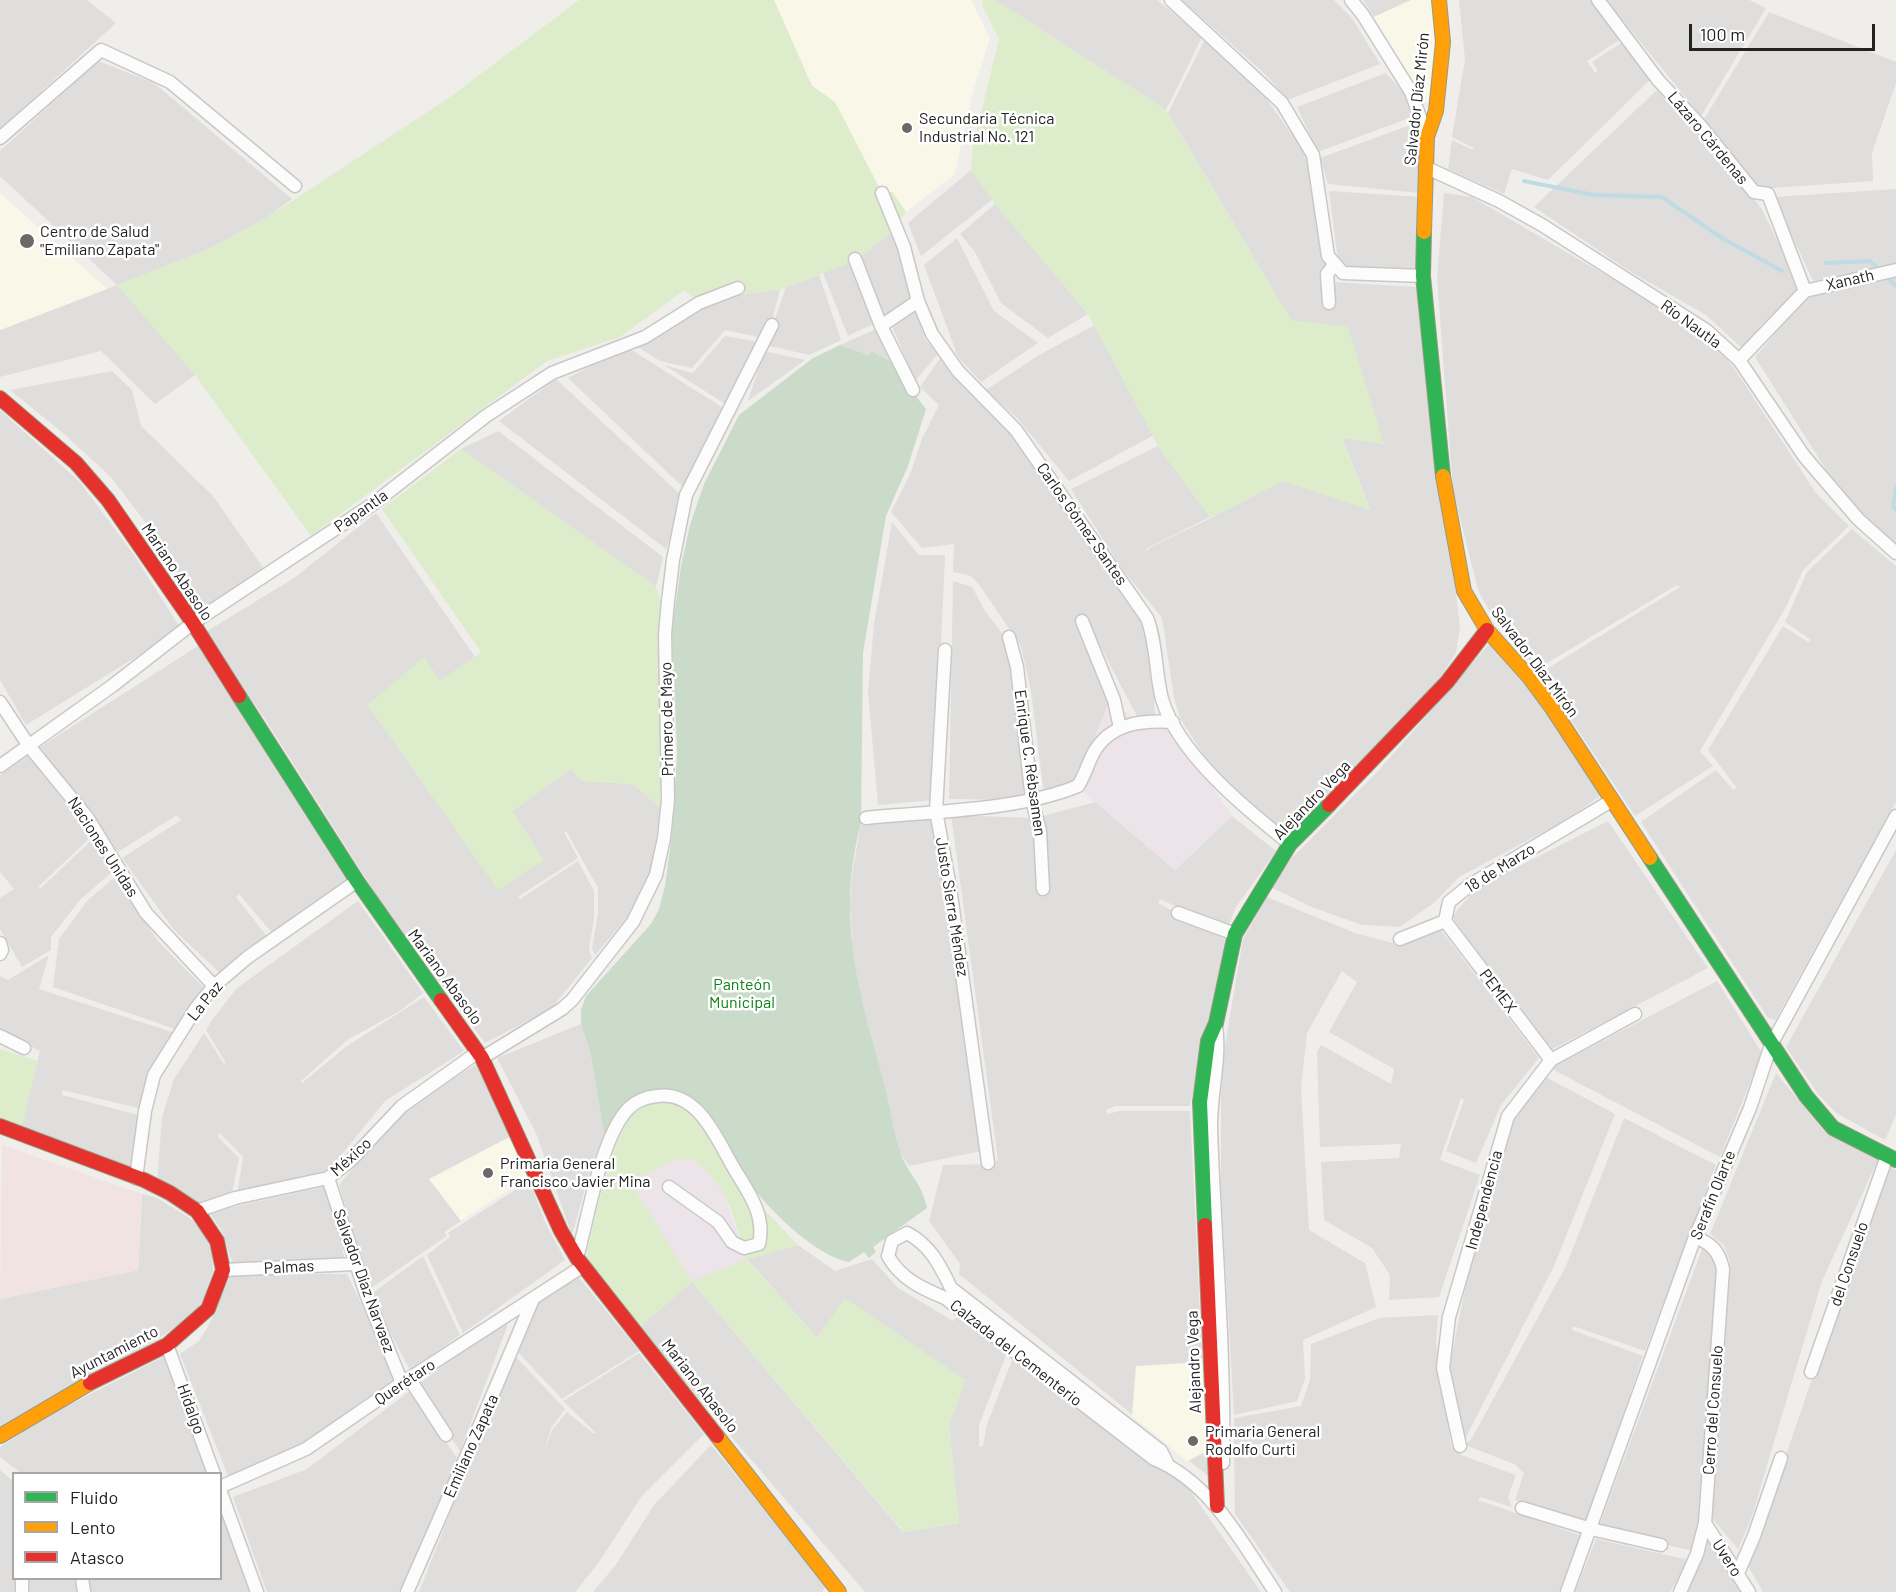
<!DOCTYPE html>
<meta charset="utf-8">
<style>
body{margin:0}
#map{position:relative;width:1896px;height:1592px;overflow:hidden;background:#f0eeeb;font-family:Barlow,sans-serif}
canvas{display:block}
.legend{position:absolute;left:12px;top:1472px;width:210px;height:108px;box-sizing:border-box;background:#fff;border:2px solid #a7a7a7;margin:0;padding:8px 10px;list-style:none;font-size:18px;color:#222}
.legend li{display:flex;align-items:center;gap:12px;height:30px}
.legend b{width:30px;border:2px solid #a7a7a7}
.scale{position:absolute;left:1689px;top:24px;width:186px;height:27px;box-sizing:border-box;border:3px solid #222;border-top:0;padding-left:8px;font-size:18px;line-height:21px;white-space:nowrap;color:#222;-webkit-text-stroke:4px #fff;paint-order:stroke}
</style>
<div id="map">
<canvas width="1896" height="1592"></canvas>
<ul class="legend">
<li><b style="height:8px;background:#30b455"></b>Fluido</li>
<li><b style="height:8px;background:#ff9f0a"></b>Lento</li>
<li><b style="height:8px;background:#e5322d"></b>Atasco</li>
</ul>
<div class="scale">100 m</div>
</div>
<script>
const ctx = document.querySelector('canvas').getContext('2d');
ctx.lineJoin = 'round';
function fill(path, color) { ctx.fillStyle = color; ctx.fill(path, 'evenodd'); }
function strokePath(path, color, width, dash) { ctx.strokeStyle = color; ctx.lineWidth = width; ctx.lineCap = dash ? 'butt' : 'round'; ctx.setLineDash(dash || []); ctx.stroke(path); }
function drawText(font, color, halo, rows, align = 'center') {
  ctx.font = font + ' Barlow,sans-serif'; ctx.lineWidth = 5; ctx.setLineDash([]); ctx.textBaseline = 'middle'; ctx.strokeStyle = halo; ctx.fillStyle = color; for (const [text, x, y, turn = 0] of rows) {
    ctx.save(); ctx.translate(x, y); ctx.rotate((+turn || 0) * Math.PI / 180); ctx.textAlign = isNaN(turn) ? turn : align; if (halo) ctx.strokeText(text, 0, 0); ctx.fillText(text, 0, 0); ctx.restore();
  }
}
const residential = new Path2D(`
 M0 0H87L116 23 0 129Z
 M995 0H1157L1202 37 1166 110Z
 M1182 0H1334L1352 18 1380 64 1288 100 1267 76Z
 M1363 0H1411L1374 17Z
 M1459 0H1592L1621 39 1587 61 1595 73 1598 71 1592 62 1623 42 1651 79 1548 180 1512 169 1504 194 1448 169 1452 140 1473 150 1474 148 1452 137 1465 59Z
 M1606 0H1749L1766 8 1701 116Z
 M1769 12 1896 62V83L1872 153 1873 181 1758 189 1703 121Z
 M1204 41 1253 80 1302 149 1318 189 1331 282 1418 287 1460 627 1456 653 1428 696 1289 834 1224 787 1180 718 1174 698 1162 618 1120 566 1071 489 1158 446 1210 517 1147 548 1146 553 1149 548 1211 518 1282 481 1370 509 1342 437 1384 444 1291 320 1168 113Z
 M98 61 154 83 292 199 268 217 211 248 118 285 195 375 155 404 101 351 0 377V330L117 285 0 176V151Z
 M1386 73 1403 92 1412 117 1318 152 1297 107Z
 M1661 86 1761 208 1800 286 1742 348 1706 315 1631 272 1534 207Z
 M1413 124 1418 153 1420 193 1328 184 1320 158Z
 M971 170 993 199 921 256 908 223Z
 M1896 189V264L1813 281 1774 197Z
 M1329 191 1420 197V275L1350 272 1338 260Z
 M1444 193 1472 197 1705 333 1734 368 1816 493 1849 526 1803 570 1786 607 1700 751 1713 766 1635 816 1540 673 1680 587 1677 585 1537 669 1490 612 1478 590 1453 490 1437 278Z
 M995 204 1010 221 1088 314 1048 338 1001 303 975 252 960 234Z
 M891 232 915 294 885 319 858 259Z
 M957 238 994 311 1038 343 981 382 958 357 924 265Z
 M853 261 877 322 848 336 823 273Z
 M819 275 841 340 809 355 766 345 786 287Z
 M1896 276V544L1844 498 1755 357 1811 292 1879 277Z
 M780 290 770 328 758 337 725 330 692 368 660 361 631 343 695 299Z
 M915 309 925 339 938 354 915 381 893 328Z
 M1095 325 1154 435 1069 481 1017 418 986 390 1039 355Z
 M876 329 900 366 871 351 869 355 840 345Z
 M725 336 759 342 730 407 664 365 693 373Z
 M627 347 728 411 685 489 568 378Z
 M764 351 805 360 748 401Z
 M941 357 1033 459 1103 569 1136 607 1151 634 1155 719 1141 724 1084 615 1080 616 1110 700 1075 785 1044 795 1031 691 1021 646 978 583 971 576 953 572 954 544 922 548 891 512 911 472 922 439 939 405 920 387Z
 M112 371 132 390 141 426 213 496 264 569 201 613 158 539 111 477 64 434 10 390Z
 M556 379 684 498 666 549 499 421Z
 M0 410 80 482 134 555 181 629 26 725 0 680Z
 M498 431 663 557 656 587 461 449Z
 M376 513 475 657 440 681 424 658 368 705 498 889 543 860 512 811 571 769 582 781 633 784 660 808 653 867 633 911 595 955 592 948 598 914V888L566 831 564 832 578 858 518 897 520 899 578 861 594 891V918L589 949 592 958 555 1004 541 1014 485 1043 379 899 265 719 204 633 294 578Z
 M892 522 919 555H945L934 800 878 805 868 692 874 624Z
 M1852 529 1896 566V802L1775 1020 1768 1018 1641 822 1716 770 1733 790 1737 788 1708 750 1783 626 1808 642 1811 640 1785 622 1807 572Z
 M953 581 972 587 985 611 1005 637 1023 725V800L949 799Z
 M1489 644 1520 673 1600 796 1566 820 1459 877 1435 902 1400 927 1362 925 1309 906 1271 887 1292 858 1380 769Z
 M198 646 349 884 274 935 239 894 236 897 269 939 220 973 174 930 122 858 181 820 177 815 118 852 40 747Z
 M27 755 92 836 38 887 41 888 94 838 113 871 80 900 51 937V950L22 967 0 929V898L14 889 0 872V775Z
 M1096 802 1175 870 1232 816 1276 851 1236 907 1227 930 1160 899 1158 903 1226 940 1190 1106H1116L1106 1110 1108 1114 1119 1111H1190L1208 1476 959 1274 960 1264 929 1221 943 1165 993 1164 998 1160 951 815 1035 818Z
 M937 817 981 1151 909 1166 900 1152 853 967 850 904 852 875 861 823Z
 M1608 821 1708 968 1549 1051 1452 917 1476 888Z
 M1896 850V1115L1885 1140 1836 1113 1818 1094 1786 1047Z
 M115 877 158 941 206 990 181 1031 53 987 59 939 87 901Z
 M1267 897 1355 933 1400 945 1438 926 1539 1058 1501 1105 1476 1163 1446 1151 1464 1100 1461 1098 1440 1160 1480 1175 1439 1297 1389 1300 1390 1275 1372 1248 1324 1220 1321 1162 1399 1158 1401 1144 1320 1147 1317 1052 1321 1045 1391 1084 1394 1069 1329 1032 1357 982 1342 971 1307 1033 1301 1088 1309 1230 1365 1263 1376 1307 1303 1340 1305 1379 1297 1401 1234 1415 1221 1190V1097L1224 1051 1243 939Z
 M358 901 423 993 400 1011 347 1040 301 1081 302 1083 347 1046 424 997 464 1051 385 1101 330 1169 307 1179 237 1195 243 1157 220 1133 218 1137 239 1158 231 1198 203 1206 157 1183 162 1117 174 1079 204 1033 224 1064 226 1063 206 1030 212 1020 237 988Z
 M49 955 39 989 178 1034 143 1109 62 1090V1095L142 1116 134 1173 20 1133 40 1051 0 1030V976L8 980Z
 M1717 981 1762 1053 1720 1157 1546 1066 1564 1061Z
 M581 1024 590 1051 604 1134 592 1164 572 1235 536 1133 497 1058Z
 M477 1064 528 1178 444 1232 447 1236 371 1288 339 1185 408 1104Z
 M1776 1073 1825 1132 1878 1160 1822 1281 1752 1516 1738 1549 1711 1517 1717 1439 1716 1420 1730 1262 1724 1245 1710 1234Z
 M1542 1075 1615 1114 1554 1266 1464 1441 1448 1374 1478 1225 1507 1124Z
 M1624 1118 1716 1165 1645 1351 1573 1326 1572 1330 1643 1356 1586 1525 1515 1500 1524 1473 1514 1464 1465 1445 1472 1438 1566 1266Z
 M1891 1167 1896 1170V1592H1763L1748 1566 1841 1294Z
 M529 1181 546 1224 565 1260 463 1333 427 1255 450 1237 448 1233Z
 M328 1186 345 1261 232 1262 222 1231 209 1212Z
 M142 1194 157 1198 188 1217 202 1229 212 1245 213 1271 204 1298 193 1316 161 1337 0 1428V1299L138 1270Z
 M1704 1244 1718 1261 1701 1521 1693 1551 1598 1529Z
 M798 1245 835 1271 872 1259 898 1288 953 1321 965 1310 1010 1345 979 1425V1447L983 1446 987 1424 1016 1350 1189 1489 1261 1592H865L638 1328 692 1282 903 1532 959 1523 949 1425 965 1380 845 1299 817 1338 747 1259Z
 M423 1256 460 1335 410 1370 370 1295Z
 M231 1274H347L397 1377 283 1457 230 1481 180 1354 199 1341 209 1325Z
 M577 1275 639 1351 562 1399 517 1351 534 1303Z
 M1438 1315 1436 1343 1451 1446 1461 1455 1516 1475 1508 1497 1512 1507 1480 1497 1478 1500 1582 1536 1562 1592H1290L1235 1514 1234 1447H1273L1283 1453V1444H1234V1418L1301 1406 1310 1380 1311 1344 1379 1318Z
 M507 1318V1327L460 1451 416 1386Z
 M639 1353 704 1434 641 1497 599 1562 575 1592H419L513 1354 565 1409 551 1428 544 1452 552 1430 567 1412 594 1434 596 1433 563 1401Z
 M167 1355 210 1473H21L0 1457V1447L15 1437 65 1407Z
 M411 1390 457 1458 404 1592H267L233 1497 307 1469Z
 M711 1445 827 1585 822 1592H593L615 1566 654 1505Z
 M0 1470 13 1481 14 1578 18 1579 19 1592H0Z
 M221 1497 250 1592H24L25 1579 220 1578Z
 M1596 1539 1689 1560 1670 1592H1575Z
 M1709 1539 1745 1592H1686Z`);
const commercial = new Path2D(`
 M2 1145 142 1194 138 1270 0 1299Z`);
const industrial = new Path2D(`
 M1110 700 1141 724 1169 722 1232 816 1175 870 1075 785Z
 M691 1159 704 1168 721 1186 747 1259 692 1282 629 1182 673 1161Z`);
const education = new Path2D(`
 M774 0H971L990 38 972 95 955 174 906 212 893 192 882 193 835 102 812 86Z
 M1411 0H1436L1435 99 1426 103 1374 17Z
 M0 193 107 289 0 330Z
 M513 1135 528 1178 461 1221 429 1179Z
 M1202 1362 1210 1450 1187 1461 1132 1416 1136 1366Z`);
const grass = new Path2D(`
 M579 0H774L812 86 835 102 882 193 892 192 906 212 891 232 858 259 780 290 695 299 684 290 620 337 547 361 311 536 195 375 117 285 211 248 268 217 450 97Z
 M983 0H995L1166 110 1291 320 1348 327 1384 444 1342 438 1370 510 1282 481 1211 518 1158 446 1088 314 995 204 971 170 972 150 999 39 982 5Z
 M461 449 656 587 662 604 660 808 633 784 582 781 571 769 512 811 544 860 498 890 368 705 424 657 440 681 481 652 382 509Z
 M0 1049 38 1061 20 1133 0 1123Z
 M666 1098 684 1103 702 1118 755 1200 798 1245 747 1260 817 1338 845 1298 965 1380 949 1425 959 1523 904 1532 692 1282 638 1328 590 1268 587 1252C597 1215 612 1119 648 1101 653 1099 660 1099 666 1098ZM691 1159C729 1184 733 1218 747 1259L692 1281 630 1182 673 1161Z`);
const cemetery = new Path2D(`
 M840 345 869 355 871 351 900 366 908 386 926 409 908 466 886 516 863 653 861 823C836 918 858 988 883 1079 889 1103 893 1128 900 1151 906 1172 922 1182 927 1208L873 1247 876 1252 869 1258 864 1252 849 1262C819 1257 774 1215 756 1191 729 1156 717 1096 666 1091 632 1087 620 1109 604 1134L590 1051 581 1024V1010L586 996 651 924 659 909 665 886 672 834 677 754 672 631 681 566 690 525 704 484 739 415 813 358Z`);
const stream = new Path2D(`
 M1524 181 1594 195 1662 197 1722 238 1782 271
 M1826 263 1870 261 1881 271
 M1886 276 1896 286
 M1896 487 1893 506 1896 510`);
const street = new Path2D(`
 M1171 0 1282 103 1313 155 1328 256 1343 273 1423 276
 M1351 0 1363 15 1411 92 1427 137
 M1598 0 1658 80 1699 124 1754 192 1768 194 1805 291 1739 360
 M0 138 101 50 170 82 295 186
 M1425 167 1499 201 1542 225 1706 330 1739 360 1804 456 1858 519 1896 553
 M882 193 904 247 918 301 932 334 958 371 1016 430 1147 618C1157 644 1155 672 1162 699 1178 754 1247 810 1290 844
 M855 259 881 326 913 390
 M1805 291 1896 270
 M1329 303 1327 274 1334 265
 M881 326 918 301
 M1082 621 1114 700 1120 728
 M1009 637 1017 667 1032 800 1040 831 1043 889
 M945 650 936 811 950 887 988 1163
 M0 702 29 746 87 817 146 913 214 986
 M0 766 112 686 193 623 373 504 486 416 552 373 645 337 699 303 738 288
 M866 818C933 811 1017 811 1078 786 1085 775 1088 763 1094 752 1111 723 1142 720 1173 722
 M1178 913 1235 934
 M1445 921 1551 1060
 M1400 939 1445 921 1449 902 1470 885 1611 801
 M0 943 2 950 0 954
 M1216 1026C1221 1060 1210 1095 1211 1130 1215 1241 1225 1352 1223 1463
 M0 1036 24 1048
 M482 1058 562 1009 572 1000 633 922 656 875 664 838 668 800 665 634 668 601 673 560 686 495 772 325
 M136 1178 145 1111 154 1075 196 1008 214 986 248 957 357 881
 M328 1178 366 1294 402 1383
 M197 1211 235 1198 328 1178 350 1161 402 1106 478 1052
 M577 1258C588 1218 601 1136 629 1108 637 1100 647 1097 657 1096 697 1090 716 1137 732 1165 747 1191 766 1213 759 1244L744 1248 732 1242 718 1222 669 1187
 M223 1270 355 1264
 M167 1345 214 1474
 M1811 1372 1887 1156
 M409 1378 446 1435
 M1460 1446 1443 1368 1449 1317 1508 1116 1551 1060 1635 1014
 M1168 1465 1161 1451 951 1288C940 1265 930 1245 907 1233L892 1241 888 1256C901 1279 921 1288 945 1298L1154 1459C1211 1482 1243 1544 1275 1592
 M220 1487 306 1449 402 1383 583 1266
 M220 1490 257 1592
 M1522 1508 1591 1529 1661 1545
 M1705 1523 1749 1592
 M1738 1573 1754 1536 1781 1458
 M82 1578 84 1592
 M22 1592V1578
 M407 1592C450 1495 492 1397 533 1299
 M1567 1592 1695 1237 1750 1108 1771 1045 1896 816
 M1680 1592 1697 1554 1705 1523 1723 1269C1719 1251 1712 1244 1695 1237`);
const fast = new Path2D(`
 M1424 232 1423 276 1443 476
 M239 696 357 881 441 1000
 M1650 858 1806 1096 1833 1128 1896 1160
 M1205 1225 1200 1102 1208 1041 1216 1023 1235 934 1290 844 1329 805`);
const slow = new Path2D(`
 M1424 232 1427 137 1436 111 1443 42 1439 0
 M1443 476 1464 591 1487 630 1529 677 1552 708 1650 858
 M0 1436 90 1383
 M717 1436 839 1592`);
const jam = new Path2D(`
 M0 398 76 463 108 500 193 623 239 696
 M1329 805 1447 682 1487 630
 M441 1000 482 1058 561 1231 577 1258 717 1436
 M0 1126 144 1180 170 1193 197 1211 217 1241 223 1270 208 1309 167 1345 90 1383
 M1205 1225 1217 1506`);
const markers = [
 [907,128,6,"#6a6968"],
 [27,241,8,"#6a6968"],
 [488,1173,6,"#6a6968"],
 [1193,1441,6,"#6a6968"]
];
const streetNames = [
 ["Salvador Díaz Mirón",1417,99,-84],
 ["Lázaro Cárdenas",1708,138,50],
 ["Xanath",1850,280,-13],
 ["Río Nautla",1691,324,36],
 ["Papantla",361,511,-35],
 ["Carlos Gómez Santes",1082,524,55],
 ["Mariano Abasolo",177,572,56],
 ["Salvador Díaz Mirón",1535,662,53],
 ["Primero de Mayo",667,719,-91],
 ["Enrique C. Rébsamen",1030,763,82],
 ["Alejandro Vega",1312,800,-46],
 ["Naciones Unidas",103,847,57],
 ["18 de Marzo",1500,868,-32],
 ["Justo Sierra Méndez",952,907,81],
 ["Mariano Abasolo",445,977,54],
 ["PEMEX",1498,991,53],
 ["La Paz",205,1001,-51],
 ["México",351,1157,-42],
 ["Serafín Olarte",1713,1195,-68],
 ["Independencia",1484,1200,-75],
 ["del Consuelo",1849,1264,-71],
 ["Palmas",289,1267,-3],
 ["Salvador Díaz Narvaez",364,1281,70],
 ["Ayuntamiento",114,1352,-27],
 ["Calzada del Cementerio",1016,1353,38],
 ["Alejandro Vega",1194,1362,-92],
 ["Querétaro",405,1382,-34],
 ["Mariano Abasolo",700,1386,52],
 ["Hidalgo",191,1409,70],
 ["Cerro del Consuelo",1713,1410,-86],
 ["Emiliano Zapata",471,1446,-66],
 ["Uvero",1727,1558,57]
];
const poiNames = [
 ["Secundaria Técnica",919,119],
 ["Industrial No. 121",919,137],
 ["Centro de Salud",40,232],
 ["\"Emiliano Zapata\"",40,250],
 ["Primaria General",500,1164],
 ["Francisco Javier Mina",500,1182],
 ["Primaria General",1205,1432],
 ["Rodolfo Curti",1205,1450]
];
const parkNames = [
 ["Panteón",742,985],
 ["Municipal",742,1003]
];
fill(residential, '#dfdedc');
fill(commercial, '#f1e3e1');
fill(industrial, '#ede4e9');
fill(education, '#f8f7e8');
fill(grass, '#ddeccb');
fill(cemetery, '#cadbca');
strokePath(stream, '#bfdbe3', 4);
strokePath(street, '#c9c8c7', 15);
strokePath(fast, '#999a82', 16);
strokePath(slow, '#999a82', 16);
strokePath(jam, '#999a82', 16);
strokePath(street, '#fdfcfc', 12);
strokePath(fast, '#30b455', 14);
strokePath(slow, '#ff9f0a', 14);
strokePath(jam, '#e5322d', 14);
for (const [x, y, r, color] of markers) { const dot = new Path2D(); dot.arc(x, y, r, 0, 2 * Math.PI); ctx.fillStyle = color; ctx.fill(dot); strokePath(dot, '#fff', 2); }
drawText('16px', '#222', '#fff', streetNames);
drawText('16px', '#222', '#fff', poiNames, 'left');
drawText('16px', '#0c8416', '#fff', parkNames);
</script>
